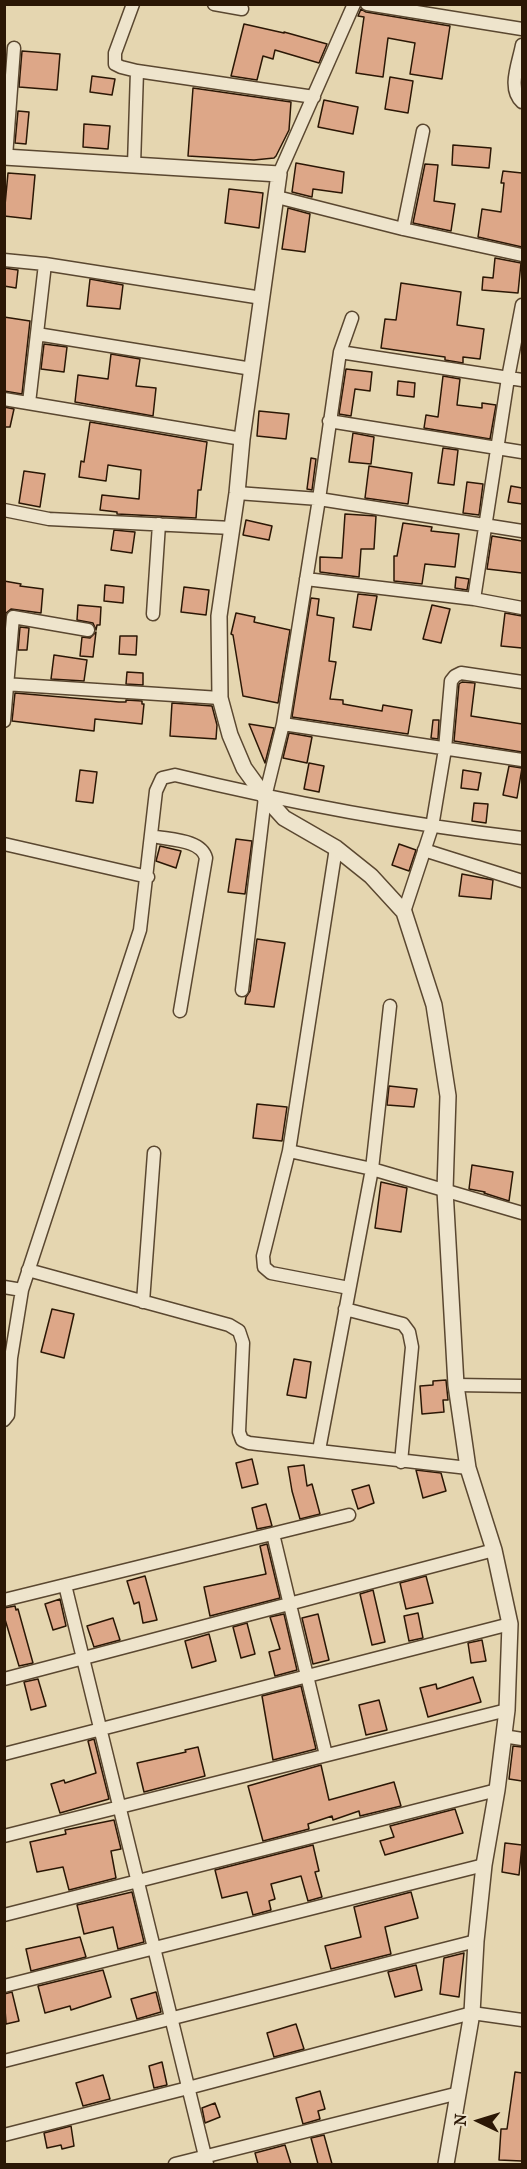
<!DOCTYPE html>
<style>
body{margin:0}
#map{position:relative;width:527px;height:2169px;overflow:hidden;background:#e5d6b0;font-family:"IM FELL French Canon",serif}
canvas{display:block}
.frame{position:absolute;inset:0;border:6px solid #2b1705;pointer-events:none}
.north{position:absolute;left:449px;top:2091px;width:60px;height:60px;-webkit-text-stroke:4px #eee4cc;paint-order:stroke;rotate:274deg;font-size:16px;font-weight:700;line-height:24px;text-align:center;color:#2b1705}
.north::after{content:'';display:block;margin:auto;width:21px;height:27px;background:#2b1705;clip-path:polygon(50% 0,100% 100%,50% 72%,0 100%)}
</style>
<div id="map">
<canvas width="527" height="2169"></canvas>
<div class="frame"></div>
<div class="north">N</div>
</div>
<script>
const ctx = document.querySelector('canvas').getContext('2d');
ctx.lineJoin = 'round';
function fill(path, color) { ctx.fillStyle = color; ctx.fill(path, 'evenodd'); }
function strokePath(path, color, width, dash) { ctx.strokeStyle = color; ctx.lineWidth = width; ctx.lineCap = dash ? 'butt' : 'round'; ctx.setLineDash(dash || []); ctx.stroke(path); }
const building = new Path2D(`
 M361 9 366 12 450 26 442 79 410 74 415 43 388 38 383 77 356 73 364 17 358 16Z
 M244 24 284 33V32L327 44 319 63 275 50 273 59 263 56 257 80 231 76Z
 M22 51 60 54 57 90 19 87Z
 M92 76 115 79 112 95 90 92Z
 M390 77 413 81 408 113 385 109Z
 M193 88 291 102 289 130 276 156 274 158 254 160 188 156Z
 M324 100 358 107 353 134 318 127Z
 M18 111 29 112 26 144 15 143Z
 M84 124 110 126 108 149 83 147Z
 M453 145 491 148 489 168 452 165Z
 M296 163 344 172 342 193 313 189 312 197 292 192Z
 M425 164 438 165 434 201 455 204 451 231 413 223Z
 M503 171 522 173V247L478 237 482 209 501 212 504 183H501Z
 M8 173 35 175 31 219 4 216Z
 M229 189 263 193 259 228 225 223Z
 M288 208 310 214 305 252 282 249Z
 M495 258 521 263 518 293 482 290 483 277 493 278Z
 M4 268 18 270 16 288 4 286Z
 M90 279 123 285 120 309 87 306Z
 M401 283 461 292 457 325 484 329 480 359 463 357V363L445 360V357L381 348 385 319 396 320Z
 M4 317 30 321 22 394 4 391Z
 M44 344 67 347 64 372 41 369Z
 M111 354 140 359 136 386 156 388 153 416 75 402 78 375 108 379Z
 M346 369 372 372 370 391 355 389 351 416 339 414Z
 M443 376 460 379 457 405 482 408V403L496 405 490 439 424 428 426 415 438 417Z
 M398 381 415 383 414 397 397 395Z
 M4 407 14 409 10 427H4Z
 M259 411 289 414 286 439 257 436Z
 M90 422 207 442 201 490H198L196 518 117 514V512L100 510 102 495 139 499 141 470 108 465 106 481 79 477 81 461 84 462Z
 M353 433 374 437 371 464 349 462Z
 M443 448 458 450 454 485 438 483Z
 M311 458 316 459 312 490 307 489Z
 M369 466 412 473 408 504 365 498Z
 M24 471 45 474 40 507 19 503Z
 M467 482 483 484 479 515 463 513Z
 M511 486 522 488V504L508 502Z
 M345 514 376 516 374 549H361L359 577 320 572V557L342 558Z
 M246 520 272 526 269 540 243 535Z
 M403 523 432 527 431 531 459 534 455 567 425 564 422 584 394 581V556H397Z
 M114 530 135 532 132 553 111 550Z
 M492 536 522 541V573L487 569Z
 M456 577 469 579 467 590 455 588Z
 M4 581 21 584 20 586 43 589 41 613 11 609 6 613 4 620Z
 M105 585 124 587 123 603 104 601Z
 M184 587 209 590 206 615 181 612Z
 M358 594 377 596 371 630 353 627Z
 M311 598 319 599 317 615 334 618 329 661 336 662 330 699 343 700V704L382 711 383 705 412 710 408 734 292 717Z
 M78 605 101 607 100 625H97L96 630 93 623 77 620Z
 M432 605 450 609 441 643 423 639Z
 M236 613 255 617 254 622 290 630 278 703 243 696 233 635 231 634Z
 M505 613 522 616V648L501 646Z
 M20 627 29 628 27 650H18Z
 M96 632 93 657 80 656 82 637 90 638Z
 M120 636H137L136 655 119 654Z
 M54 655 87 660 84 681 51 679Z
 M127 672 143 673V685L126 684Z
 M462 682 475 683 471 716 522 724V752L454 741 459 684Z
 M15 693 119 702H126V700L142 701V704H144L142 724 95 719 94 731 12 721Z
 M172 703 212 706 217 725 216 739 170 736Z
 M433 720H439L438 739 431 738Z
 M249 724 274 728 265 763Z
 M289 733 312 737 307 763 283 758Z
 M309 763 324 766 319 792 304 789Z
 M509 766 522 768 517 798 503 795Z
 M80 770 97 772 93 803 76 801Z
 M463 770 481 773 478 790 461 788Z
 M474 803 488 804 486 823 472 821Z
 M236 839 252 841 245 894 228 892Z
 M399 844 416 850 409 871 392 865Z
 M160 846 181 851 176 868 156 861Z
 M462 874 493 880 491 899 459 896Z
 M257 939 285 943 274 1007 245 1004 246 997 250 991Z
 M389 1086 417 1089 414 1107 387 1105Z
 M257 1104 287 1107 282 1141 253 1138Z
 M472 1165 513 1172 509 1201 484 1193 485 1192 469 1189Z
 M381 1182 407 1188 401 1232 375 1228Z
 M52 1309 74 1314 64 1358 41 1352Z
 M294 1359 311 1362 306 1398 287 1395Z
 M446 1380 448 1400H443L444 1412 422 1414 420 1386 433 1385V1381Z
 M252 1459 258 1484 242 1488 236 1463Z
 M304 1465 307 1486 312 1484 320 1514 300 1519 292 1491 288 1467Z
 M416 1470 441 1473 446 1491 423 1498Z
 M369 1485 374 1503 358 1509 352 1490Z
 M266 1504 272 1526 257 1529 252 1508Z
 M267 1544 280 1598 210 1616 204 1587 266 1574 260 1546Z
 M145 1576 157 1620 143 1623 139 1602 134 1604 127 1581Z
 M426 1576 433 1603 406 1609 400 1583Z
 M373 1590 385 1642 372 1645 360 1594Z
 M60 1599 66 1626 53 1630 45 1604Z
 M15 1606 16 1610 18 1609 33 1663 19 1666 4 1616V1608Z
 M418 1613 423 1638 409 1641 404 1616Z
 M284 1614 297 1670 275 1676 269 1652 280 1649 270 1617Z
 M318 1614 329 1660 313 1664 302 1618Z
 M113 1618 120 1640 94 1647 87 1626Z
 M247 1623 255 1654 241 1658 233 1627Z
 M209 1634 216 1661 192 1668 185 1641Z
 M482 1640 486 1661 471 1663 468 1643Z
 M473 1677 481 1702 428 1717 420 1688 436 1684 437 1689Z
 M38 1679 46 1706 31 1710 24 1682Z
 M301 1686 316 1749 273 1760 262 1696Z
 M379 1700 387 1730 366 1735 359 1705Z
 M94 1739 109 1799 60 1813 51 1784 64 1780 65 1783 96 1773 88 1741Z
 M513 1746 522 1747V1781L509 1779Z
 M198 1747 205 1776 144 1792 137 1763 186 1752 185 1750Z
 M321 1765 329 1800 394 1782 401 1806 360 1816 359 1811 333 1820 332 1816 308 1824 309 1829 263 1841 248 1786Z
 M455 1809 463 1833 385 1855 380 1841 394 1837 390 1826Z
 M114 1820 121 1849 111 1851 116 1878 69 1890 63 1867 37 1872 30 1842 66 1834 65 1830Z
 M505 1843 522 1845 519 1875 502 1872Z
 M313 1845 319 1871 315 1872 322 1897 308 1901 301 1876 271 1884 275 1899 269 1901 271 1910 253 1915 247 1892 222 1898 215 1870Z
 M132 1892 144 1942 118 1949 113 1927 84 1934 77 1905Z
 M411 1892 418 1918 385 1927 391 1954 331 1969 325 1946 361 1937 354 1907Z
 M80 1937 86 1957 31 1971 26 1949Z
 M464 1953 459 1997 440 1994 444 1958Z
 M416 1965 422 1990 395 1997 388 1972Z
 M103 1970 111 1997 71 2010 70 2006 45 2013 38 1986Z
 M12 1992 19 2021 6 2024 4 1994Z
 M156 1992 161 2012 137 2019 131 1999Z
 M296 2024 304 2049 274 2057 267 2033Z
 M162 2062 167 2085 154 2088 149 2066Z
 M515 2072 522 2073V2161L499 2160 501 2129H507Z
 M103 2075 110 2099 83 2106 76 2083Z
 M320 2091 325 2109 318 2111 320 2119 303 2124 296 2098Z
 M215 2103 220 2117 205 2123 202 2108Z
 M71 2126 74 2146 62 2149 61 2145 47 2148 44 2133Z
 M324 2135 332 2164H318L311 2138Z
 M285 2145 291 2164H258L255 2153Z`);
const minor = new Path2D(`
 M133 4 115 53V64L121 67 137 71
 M214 4 242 9
 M367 4 522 29
 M522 45C519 62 507 89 522 102
 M6 157 14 48
 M134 165 137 71 314 97
 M279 174 354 4
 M277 197 403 229 522 255
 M403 229 423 131
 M4 260 45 264 262 298
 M37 334 252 369
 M340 352 522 380
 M4 399 242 439
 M29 403 45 264
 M329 421 522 452
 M237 493 319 499 522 531
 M4 510 49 519 232 528
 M306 579 474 599 522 608
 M474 599 508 378 522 305
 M153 614 159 524
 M4 684 220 698
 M4 721 13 617 88 630
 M283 724 522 760
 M152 836C169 840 201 839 206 858L180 1011
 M4 844 148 877
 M336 848 289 1151 372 1169 522 1213
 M424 850 522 881
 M404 912 432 827 445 749 451 681 455 676 461 673 522 682
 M242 990 265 797 283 724 319 499 340 352 352 318
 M289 1151 263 1256 264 1267 271 1273 349 1288
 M28 1270 229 1325 239 1331 243 1343 239 1432 242 1440 249 1443 468 1468
 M4 1287 22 1290
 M143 1302 154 1153
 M345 1309 403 1324 409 1332 412 1347 401 1462
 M456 1385 522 1386
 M4 1420 8 1415 11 1358 22 1290 140 930 156 791 162 778 175 775C290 803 405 824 522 838
 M319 1450 372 1169 390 1006
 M273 1534 326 1755
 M65 1585 207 2164
 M4 1600 349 1515
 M4 1679 494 1550
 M503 1736 522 1739
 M4 1754 510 1624
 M4 1836 507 1710
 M4 1915 497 1790
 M4 1986 484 1865
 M4 2061 476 1941
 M4 2135 188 2088 472 2013 522 2020
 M175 2164 459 2093`);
const tertiary = new Path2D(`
 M4 157 279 174 242 439 237 493 219 616 220 698 230 735 244 768 265 797 284 818 336 848 371 876 404 912 434 1005 448 1096 445 1190 456 1385 468 1468 494 1550 510 1624 507 1710 497 1790 484 1865 476 1941 472 2013 446 2164`);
fill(building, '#dda788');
strokePath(building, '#2b1705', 1.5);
strokePath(minor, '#5a4730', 15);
strokePath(tertiary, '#5a4730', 18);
strokePath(minor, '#eee4cc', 12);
strokePath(tertiary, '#eee4cc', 15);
</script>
